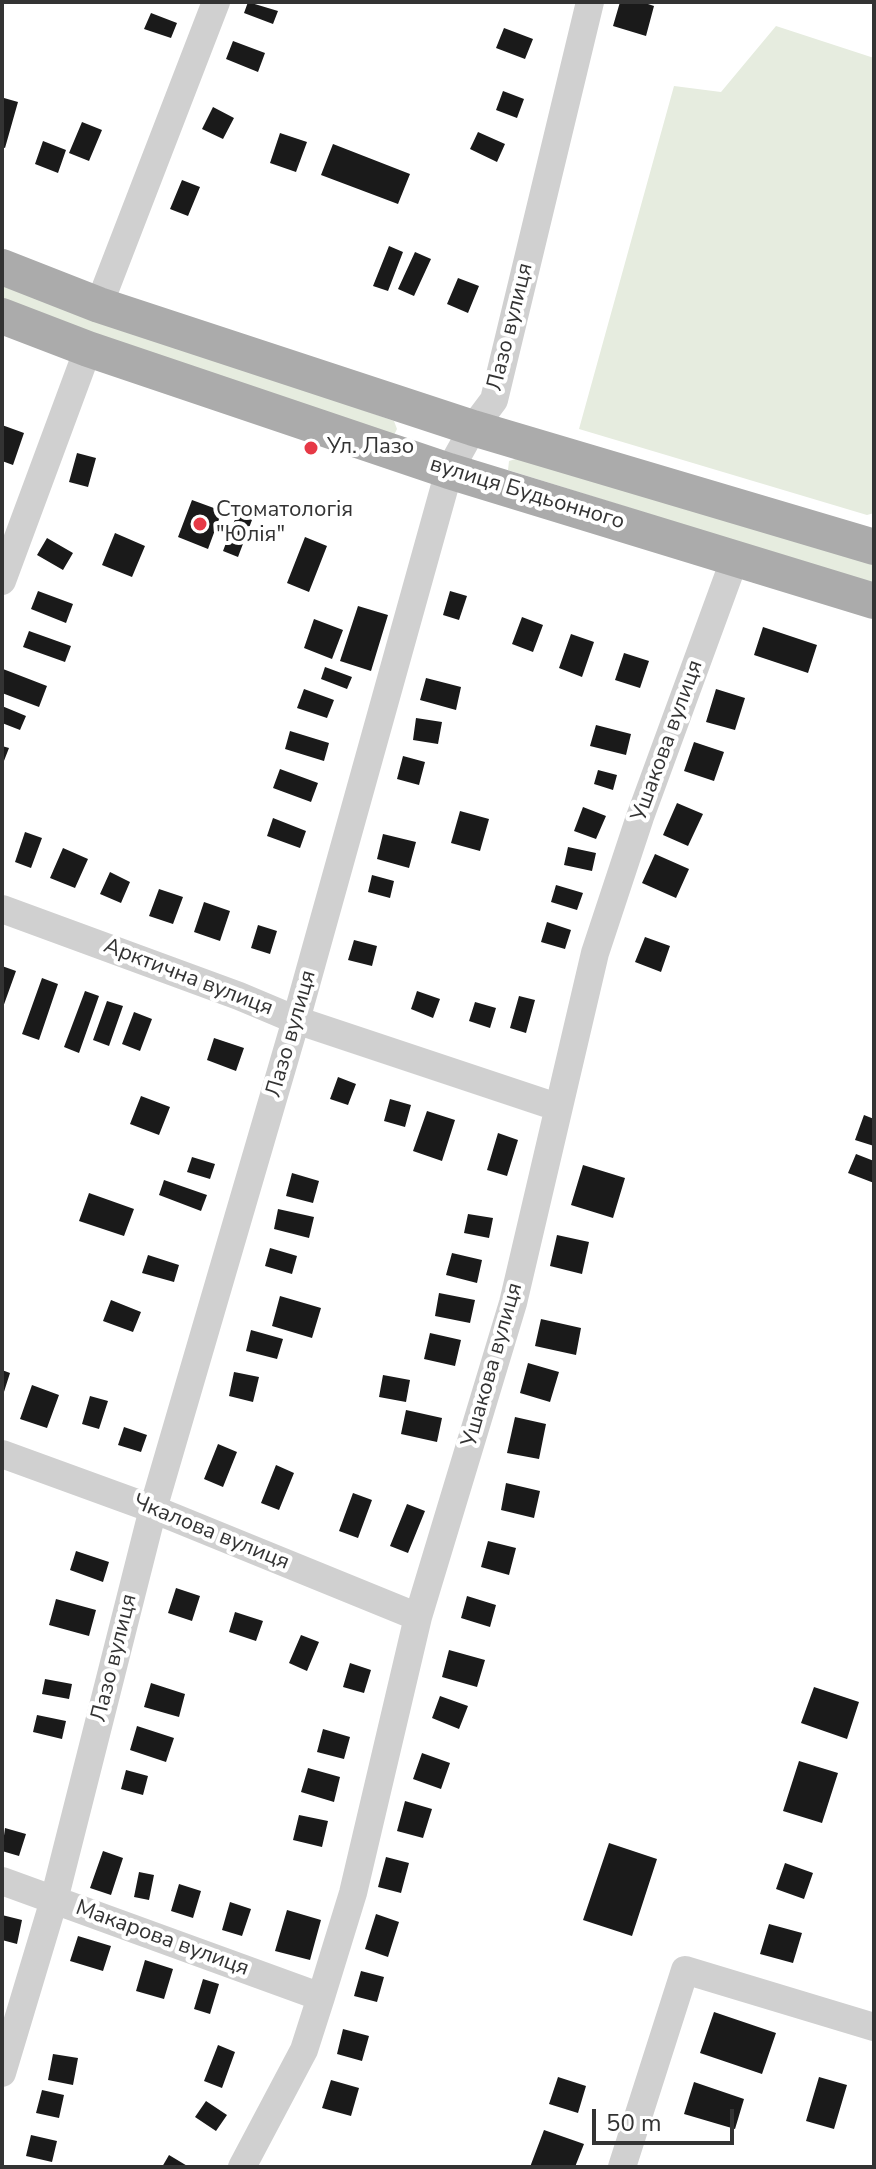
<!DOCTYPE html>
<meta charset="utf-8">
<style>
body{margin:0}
#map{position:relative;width:876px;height:2169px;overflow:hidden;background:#fff;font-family:"Nunito Sans",sans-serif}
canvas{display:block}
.frame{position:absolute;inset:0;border:4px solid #333;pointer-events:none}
.scale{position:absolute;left:592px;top:2109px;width:142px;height:36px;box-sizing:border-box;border:4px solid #333;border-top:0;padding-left:10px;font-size:24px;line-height:28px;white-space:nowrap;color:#333;-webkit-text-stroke:6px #fff;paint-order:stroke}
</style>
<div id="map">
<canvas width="876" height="2169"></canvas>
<div class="frame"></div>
<div class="scale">50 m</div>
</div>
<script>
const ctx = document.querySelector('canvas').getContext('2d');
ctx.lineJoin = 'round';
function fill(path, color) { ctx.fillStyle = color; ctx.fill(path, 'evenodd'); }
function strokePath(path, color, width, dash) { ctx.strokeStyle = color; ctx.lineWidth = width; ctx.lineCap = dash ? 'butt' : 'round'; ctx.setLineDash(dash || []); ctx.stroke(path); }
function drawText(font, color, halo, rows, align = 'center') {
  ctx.font = font + ' "Nunito Sans",sans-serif'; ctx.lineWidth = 8; ctx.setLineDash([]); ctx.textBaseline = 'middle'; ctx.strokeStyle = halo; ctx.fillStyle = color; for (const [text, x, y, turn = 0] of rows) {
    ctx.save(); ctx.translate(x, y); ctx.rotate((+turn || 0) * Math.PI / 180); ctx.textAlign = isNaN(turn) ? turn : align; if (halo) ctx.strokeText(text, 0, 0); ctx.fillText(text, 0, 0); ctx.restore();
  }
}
const green = new Path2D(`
 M776 26 874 58V513L867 515 579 429 674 86 721 92Z
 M2 283 394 421 397 429 394 435 2 304Z
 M519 458 874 564V584L508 470 509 461Z`);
const building = new Path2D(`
 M248 2 278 11 273 24 244 13Z
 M620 2H642L654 6 646 36 613 26Z
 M151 13 177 23 171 38 144 29Z
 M504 28 533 39 525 59 496 48Z
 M233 41 265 53 258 72 226 59Z
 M503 91 524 99 517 118 496 110Z
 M4 98 18 102 5 148 2 147Z
 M213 107 234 118 223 139 202 129Z
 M82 122 102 130 89 161 69 153Z
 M478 132 505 144 497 162 470 149Z
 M280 133 307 142 296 172 270 163Z
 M43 141 66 150 58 173 35 164Z
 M333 144 410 174 398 204 321 175Z
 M182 180 200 187 188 216 170 209Z
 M389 246 403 252 388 291 373 286Z
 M415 252 431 259 414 296 398 289Z
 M458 278 479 286 468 313 447 304Z
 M2 425 24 433 13 465 2 461Z
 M77 453 96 458 88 487 69 482Z
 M192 500 222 511 208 549 178 537Z
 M237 514 252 520 238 557 223 551Z
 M115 533 145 546 132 577 102 565Z
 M305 537 327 546 309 592 287 583Z
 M47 538 73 553 63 570 37 555Z
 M38 591 73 604 66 623 31 609Z
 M450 591 467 596 459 620 443 615Z
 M358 606 388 615 371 671 340 661Z
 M522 617 543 625 533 652 512 644Z
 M314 619 343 630 332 659 304 648Z
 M763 627 817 645 808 673 754 655Z
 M29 631 71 646 65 662 23 647Z
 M571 634 594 642 582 677 559 668Z
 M624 653 649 661 640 688 615 680Z
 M325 667 352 677 347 689 321 679Z
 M3 669 47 686 39 707 2 693Z
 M426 678 461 687 456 710 420 700Z
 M304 689 334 700 327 718 297 708Z
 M716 689 745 698 735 730 706 722Z
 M2 706 26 716 20 730 2 723Z
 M416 718 442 722 438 744 413 740Z
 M596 725 631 734 626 755 590 746Z
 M290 731 329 743 324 761 285 749Z
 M694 742 724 752 714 781 684 771Z
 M2 746 9 748 2 766Z
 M403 756 425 762 419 785 397 779Z
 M280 769 318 783 311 802 273 788Z
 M598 770 617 775 613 790 594 784Z
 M677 803 703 814 688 846 663 835Z
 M583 807 606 816 596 839 574 831Z
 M460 811 489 819 480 851 451 843Z
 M273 818 306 831 300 848 267 836Z
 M25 832 42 838 31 868 15 862Z
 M383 834 416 842 409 868 377 859Z
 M568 847 596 853 592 871 564 865Z
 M63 848 88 859 75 888 50 878Z
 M655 854 689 869 676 898 642 883Z
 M110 872 130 882 121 903 100 894Z
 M372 875 394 881 390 898 368 892Z
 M556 885 583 893 577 910 551 902Z
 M159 889 183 897 173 924 149 916Z
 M204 902 230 911 220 941 194 932Z
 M547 922 571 930 565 949 541 942Z
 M258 925 277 931 270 954 251 948Z
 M645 937 670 946 661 972 635 962Z
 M354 940 377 946 372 966 348 960Z
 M2 966 16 971 2 1010Z
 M42 978 58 984 39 1040 22 1034Z
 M85 991 99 996 79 1053 64 1047Z
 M417 991 440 999 433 1018 411 1009Z
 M519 996 535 1000 526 1033 510 1028Z
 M107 1001 123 1006 109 1046 93 1040Z
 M475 1002 496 1008 490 1028 469 1021Z
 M134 1012 152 1019 140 1051 122 1044Z
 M214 1038 244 1048 236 1071 207 1060Z
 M338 1077 356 1084 348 1105 330 1099Z
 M141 1096 170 1107 159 1135 130 1124Z
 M390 1099 411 1105 405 1127 384 1121Z
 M427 1111 455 1120 442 1161 413 1151Z
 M864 1115 874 1119V1146L855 1140Z
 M498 1133 518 1140 507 1176 487 1170Z
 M856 1154 874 1161V1183L848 1173Z
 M192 1157 215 1164 210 1179 187 1172Z
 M583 1165 625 1178 613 1218 571 1205Z
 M292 1173 319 1181 313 1203 286 1196Z
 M164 1180 207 1195 201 1211 159 1195Z
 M89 1193 134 1209 124 1236 79 1221Z
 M278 1209 314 1217 309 1238 274 1229Z
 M468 1214 493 1218 489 1238 464 1233Z
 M557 1235 589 1242 582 1274 550 1266Z
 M270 1248 297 1256 292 1274 265 1266Z
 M452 1253 482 1260 477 1283 446 1275Z
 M148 1255 179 1265 174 1282 142 1273Z
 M439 1293 475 1300 470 1323 435 1316Z
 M280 1296 321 1308 312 1338 272 1326Z
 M111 1300 141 1312 133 1332 103 1321Z
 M541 1319 581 1328 576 1355 535 1346Z
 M251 1330 283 1339 277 1359 246 1351Z
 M430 1333 461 1340 455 1366 424 1359Z
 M528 1363 559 1372 550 1402 520 1393Z
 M2 1370 10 1373 3 1395H2Z
 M234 1372 259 1377 253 1402 229 1396Z
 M383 1375 410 1380 406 1402 379 1397Z
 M32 1385 59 1395 47 1428 20 1419Z
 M90 1396 108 1401 99 1429 82 1424Z
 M406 1410 442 1418 437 1442 401 1434Z
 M515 1417 546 1424 539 1459 507 1453Z
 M124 1427 147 1435 141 1452 118 1445Z
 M218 1444 237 1452 223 1487 204 1479Z
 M276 1465 294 1473 279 1510 261 1503Z
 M506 1483 540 1491 534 1518 501 1510Z
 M353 1493 372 1500 358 1538 339 1531Z
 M407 1504 425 1511 408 1553 390 1546Z
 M488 1541 516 1548 509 1575 481 1567Z
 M76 1551 109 1562 103 1582 70 1570Z
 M176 1588 200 1596 192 1621 168 1613Z
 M467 1596 496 1605 490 1627 461 1618Z
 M56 1599 96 1610 89 1636 49 1625Z
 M235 1612 263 1621 256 1641 229 1632Z
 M301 1635 319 1642 307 1671 289 1663Z
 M449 1650 485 1660 477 1687 442 1677Z
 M350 1663 371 1670 364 1693 343 1687Z
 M45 1679 72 1684 69 1699 42 1694Z
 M151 1683 185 1694 179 1717 144 1707Z
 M814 1687 859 1702 847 1739 801 1723Z
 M440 1696 468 1706 459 1729 432 1718Z
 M37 1715 66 1721 62 1739 33 1732Z
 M137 1726 174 1738 166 1762 130 1750Z
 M323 1729 350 1737 344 1759 317 1752Z
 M422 1753 450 1763 441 1789 413 1779Z
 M799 1761 838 1773 822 1823 783 1811Z
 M308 1768 340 1777 334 1802 301 1792Z
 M126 1770 148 1776 143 1795 121 1789Z
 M405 1801 432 1809 423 1838 397 1831Z
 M299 1815 328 1821 322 1847 293 1840Z
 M5 1828 26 1834 19 1856 2 1851Z
 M609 1843 657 1859 632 1936 583 1920Z
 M103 1851 123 1858 111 1895 90 1888Z
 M386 1857 409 1863 401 1893 378 1887Z
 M785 1863 813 1873 804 1899 776 1889Z
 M139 1872 154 1875 149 1900 134 1897Z
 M179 1884 201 1891 193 1918 171 1911Z
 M230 1902 251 1909 242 1936 222 1930Z
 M287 1910 321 1920 310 1960 275 1951Z
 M376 1914 399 1922 388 1957 365 1949Z
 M2 1915 22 1920 17 1944 2 1940Z
 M769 1924 802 1933 793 1963 760 1954Z
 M78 1936 111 1946 103 1971 70 1961Z
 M145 1960 173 1969 164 1999 136 1991Z
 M361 1971 384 1977 377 2002 354 1996Z
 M203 1979 219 1984 210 2014 194 2009Z
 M714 2012 776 2033 762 2074 700 2053Z
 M343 2029 369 2036 362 2061 337 2054Z
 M218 2045 235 2052 222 2088 204 2081Z
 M53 2054 78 2058 73 2085 48 2080Z
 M558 2077 586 2086 578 2113 549 2104Z
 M819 2077 847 2085 834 2129 806 2121Z
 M331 2080 359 2088 351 2116 322 2108Z
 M694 2082 744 2099 735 2129 684 2114Z
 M42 2090 64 2095 59 2118 36 2113Z
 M206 2101 227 2115 216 2131 195 2117Z
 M544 2130 584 2144 575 2167H530Z
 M31 2135 57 2141 52 2162 26 2156Z
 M169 2155 189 2167H162Z`);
const minor = new Path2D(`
 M99 305 216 2
 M2 581 88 349
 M2 909 239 996 296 1020 557 1107
 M2 1454 153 1509 418 1617
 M2 1881 321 1997
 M2 2073 54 1900 153 1509 296 1020 449 471 473 428 494 400 590 2
 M242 2167 304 2050 321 1997 353 1893 418 1617 513 1303 595 953 640 817 735 558
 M622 2167 685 1970 874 2027`);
const major = new Path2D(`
 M2 267 99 305 473 428 874 547
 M2 316 88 349 449 471 874 601`);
const markers = [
 [311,448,8,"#e63946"],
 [200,524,8,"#e63946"]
];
const streetNames = [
 ["Лазо вулиця",511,327,-76],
 ["вулиця Будьонного",527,494,17],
 ["Ушакова вулиця",668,741,-70],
 ["Арктична вулиця",188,978,21],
 ["Лазо вулиця",292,1034,-74],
 ["Ушакова вулиця",493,1365,-74],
 ["Чкалова вулиця",211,1533,22],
 ["Лазо вулиця",115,1658,-76],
 ["Макарова вулиця",162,1939,20]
];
const poiNames = [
 ["Ул. Лазо",327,448],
 ["Стоматологія",216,511],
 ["\"Юлія\"",216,536]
];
fill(green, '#e6ecdf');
fill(building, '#1a1a1a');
strokePath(minor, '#d0d0d0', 28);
strokePath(major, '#ababab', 36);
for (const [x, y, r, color] of markers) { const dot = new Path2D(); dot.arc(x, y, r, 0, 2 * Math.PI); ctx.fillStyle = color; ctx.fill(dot); strokePath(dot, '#fff', 3); }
drawText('22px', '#333', '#fff', streetNames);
drawText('22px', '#333', '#fff', poiNames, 'left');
</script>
